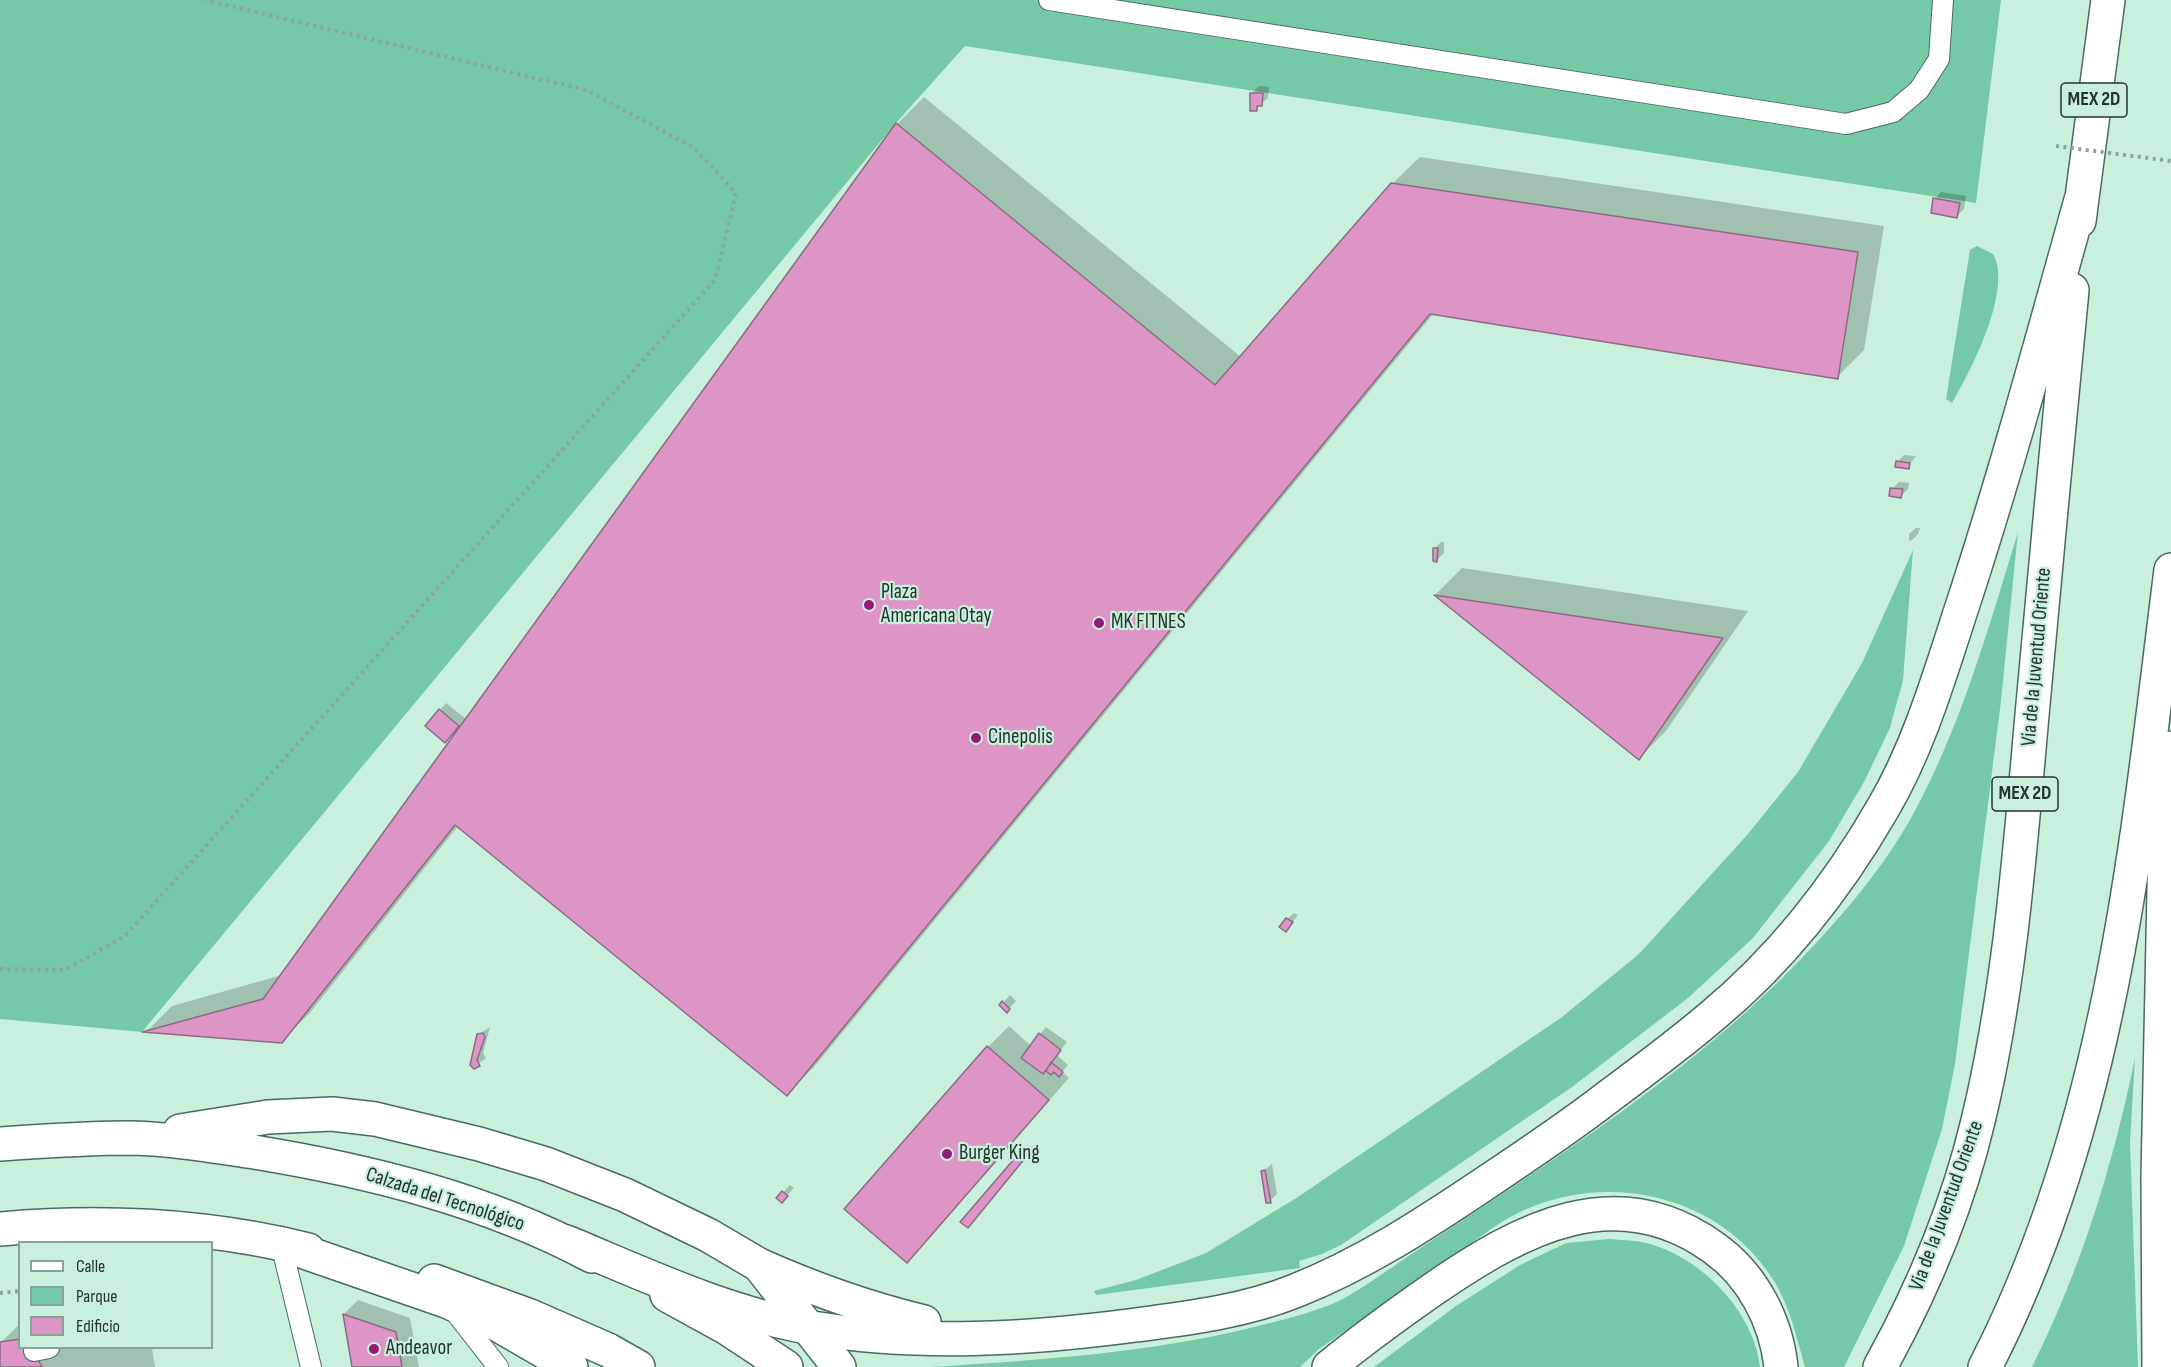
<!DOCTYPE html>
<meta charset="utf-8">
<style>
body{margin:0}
#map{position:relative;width:2171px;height:1367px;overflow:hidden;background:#c9f0dd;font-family:"Sofia Sans Condensed",sans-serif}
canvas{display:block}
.legend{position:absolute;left:18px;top:1241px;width:195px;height:108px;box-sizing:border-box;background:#c9f0dd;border:2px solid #87a597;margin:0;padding:8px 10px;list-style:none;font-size:18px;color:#24342d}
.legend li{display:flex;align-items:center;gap:12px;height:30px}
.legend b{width:30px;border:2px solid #87a597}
</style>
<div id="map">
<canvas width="2171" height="1367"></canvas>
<ul class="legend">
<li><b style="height:8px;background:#fff"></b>Calle</li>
<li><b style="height:16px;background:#75c9a6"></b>Parque</li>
<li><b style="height:16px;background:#dd95c5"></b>Edificio</li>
</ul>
</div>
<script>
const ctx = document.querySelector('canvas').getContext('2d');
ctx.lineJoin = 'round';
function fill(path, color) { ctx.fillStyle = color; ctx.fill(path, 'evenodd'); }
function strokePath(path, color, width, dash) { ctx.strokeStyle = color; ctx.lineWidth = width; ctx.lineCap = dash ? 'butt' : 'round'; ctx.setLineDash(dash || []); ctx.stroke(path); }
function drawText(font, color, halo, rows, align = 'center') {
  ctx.font = font + ' "Sofia Sans Condensed",sans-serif'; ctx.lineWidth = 4.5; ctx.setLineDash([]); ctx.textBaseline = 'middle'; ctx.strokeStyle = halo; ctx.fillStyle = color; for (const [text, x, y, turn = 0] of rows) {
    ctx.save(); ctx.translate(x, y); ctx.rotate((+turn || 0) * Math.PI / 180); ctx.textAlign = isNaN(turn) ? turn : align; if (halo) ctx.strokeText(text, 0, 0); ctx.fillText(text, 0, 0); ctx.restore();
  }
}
const green = new Path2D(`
 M0 0H2001L1976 203 965 46 896 123 142 1032 0 1019Z
 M1977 246 1993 254C2013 289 1971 371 1952 403L1946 399 1970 250Z
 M2018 532 2001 701 1955 1064 1942 1129 1904 1246 1844 1367H1805C1797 1339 1790 1307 1774 1281 1721 1195 1607 1169 1518 1213 1495 1224 1474 1242 1454 1256 1409 1287 1364 1318 1319 1349L1300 1367H932C1040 1360 1149 1353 1254 1327 1282 1320 1311 1313 1337 1302 1349 1296 1361 1288 1372 1281 1530 1173 1699 1075 1827 931 1858 897 1887 860 1910 820 1960 730 1988 630 2018 532Z
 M1913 550 1903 680 1890 728 1864 782 1829 841 1753 938 1688 998 1572 1087 1341 1245 1322 1254 1299 1261 1300 1268 1096 1295 1094 1291 1136 1280 1206 1253 1298 1197 1562 1017 1639 954 1748 834 1798 772 1862 663Z
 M2135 1058 2130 1143 2138 1367H2032C2081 1269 2113 1165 2135 1058Z
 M1609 1239C1621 1240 1634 1240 1646 1243 1700 1256 1754 1311 1760 1367H1374L1456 1306 1520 1265 1566 1243Z`);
const shadow = new Path2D(`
 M1259 86 1269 87 1268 98 1256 109 1252 93Z
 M924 97 1241 357 1392 184 1420 157 1884 226 1864 350 1837 377 1434 313 814 1067 787 1094 458 826 309 1014 281 1041 147 1031 172 1006 282 975 459 729 440 710 446 703 466 719 897 124Z
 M1941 192 1966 196 1964 209 1957 216 1935 199Z
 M1904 455 1916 456 1908 467 1898 461Z
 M1899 482 1909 483 1908 489 1901 496 1892 489Z
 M1916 528H1920L1918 534 1911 541 1909 540V534Z
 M1441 542H1444V553L1437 560 1434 549Z
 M1462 568 1748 611 1666 731 1639 758 1436 594Z
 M1294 913 1298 915 1286 930 1287 919Z
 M1010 995 1016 1001 1007 1011 1001 1005Z
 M1009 1026 1031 1046 1046 1027 1067 1042 1057 1055 1068 1065 1062 1072 1069 1078 907 1261 988 1047Z
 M490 1027 483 1053 486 1058 474 1067 478 1035Z
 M1028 1146 1032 1149 975 1219 1021 1153Z
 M1272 1164 1277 1194 1270 1201 1262 1172Z
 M790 1185 794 1188 782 1201 778 1198Z
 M358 1300 410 1318 419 1367H353L344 1314Z
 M20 1324V1348H152L155 1367H0V1343Z`);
const building = new Path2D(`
 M1250 93H1263L1262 106H1257V111H1250Z
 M896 123 1215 385 1391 183 1858 252 1838 379 1430 314 787 1096 455 825 282 1043 142 1032 263 999Z
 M1933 198 1960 203 1957 218 1931 213Z
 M1896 461 1910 463 1909 469 1895 467Z
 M1890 488 1903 489 1901 498 1889 496Z
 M1433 548H1438L1437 562 1433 561Z
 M1434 595 1723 638 1639 760Z
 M439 709 459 726 445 743 425 726Z
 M1286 918 1293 922 1286 932 1279 927Z
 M1002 1001 1010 1009 1007 1013 999 1005Z
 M483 1033 485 1037 477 1060 480 1066 474 1069 470 1065 477 1034Z
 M1039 1033 1061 1050 1043 1074 1021 1058Z
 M987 1046 1049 1100 907 1263 844 1209Z
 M1051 1062 1063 1072 1059 1077 1054 1072 1051 1075 1046 1071Z
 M1020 1152 1026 1157 968 1228 960 1222Z
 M1265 1170 1271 1203H1266L1261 1171Z
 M782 1191 788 1196 782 1203 776 1198Z
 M343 1314 396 1332 402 1367H352Z
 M20 1339V1348H32L42 1367H0V1342Z`);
const path = new Path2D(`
 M0 969 65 970 125 936 715 280 736 193 693 147 586 90 205 0
 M0 1293 20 1291`);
const service = new Path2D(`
 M1049 0 1846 124 1893 112 1919 90 1939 59 1943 0
 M281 1244 311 1367
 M452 1308 498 1367
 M34 1351 49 1348`);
const primary = new Path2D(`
 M180 1131 268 1117 332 1114 375 1119 479 1144 546 1164 625 1195 708 1235 759 1265 839 1367
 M0 1144C44 1141 88 1138 132 1138 172 1139 214 1146 254 1152 370 1171 487 1200 592 1256
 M0 1229C103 1220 207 1225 308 1250
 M434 1281 530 1316 608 1350 638 1367
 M667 1295 727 1328 786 1367`);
const trunk = new Path2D(`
 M2079 221 2108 0
 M566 1242C646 1275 726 1313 812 1328 919 1346 1029 1339 1136 1325 1190 1318 1245 1311 1295 1291 1363 1264 1423 1225 1484 1184 1526 1156 1568 1128 1608 1097 1643 1071 1678 1045 1711 1017 1780 960 1838 886 1883 808 1919 747 1940 674 1962 607 2006 473 2043 336 2081 200
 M281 1244 446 1301 488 1319 571 1367
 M759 1265C813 1289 866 1308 924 1322
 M1329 1367C1363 1339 1399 1313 1435 1288 1521 1229 1616 1177 1714 1248 1752 1275 1776 1320 1781 1367
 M1880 1367C1922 1291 1958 1205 1978 1121 2010 988 2020 850 2032 715 2045 573 2058 432 2072 290
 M1985 1367C2112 1121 2137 841 2171 570
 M2159 1367 2158 1177 2167 748`);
const pathBridge = new Path2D(`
 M2056 146 2171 161`);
const markers = [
 [869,605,6,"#941c78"],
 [1099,623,6,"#941c78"],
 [976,738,6,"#941c78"],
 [947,1154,6,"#941c78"],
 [374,1349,6,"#941c78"]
];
const shields = [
 [2094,100,66],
 [2025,794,66]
];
const shieldNames = [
 ["MEX 2D",2094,100],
 ["MEX 2D",2025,794]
];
const poiNames = [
 ["Plaza",881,593],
 ["Americana Otay",881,617],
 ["MK FITNES",1111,623],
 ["Cinepolis",988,738],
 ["Burger King",959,1154],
 ["Andeavor",386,1349]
];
const streetNames = [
 ["Via de la Juventud Oriente",2037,657,-85],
 ["Calzada del Tecnológico",445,1200,18],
 ["Via de la Juventud Oriente",1947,1206,-70]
];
fill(green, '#75c9a6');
fill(shadow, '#0003');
fill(building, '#dd95c5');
strokePath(building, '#8b6d81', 1.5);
strokePath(service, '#496b5c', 22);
strokePath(primary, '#496b5c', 36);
strokePath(trunk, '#496b5c', 36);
strokePath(path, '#89a799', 4, [3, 4.5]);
strokePath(service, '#fff', 20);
strokePath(primary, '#fff', 33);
strokePath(trunk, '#fff', 33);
strokePath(pathBridge, '#89a799', 4, [3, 4.5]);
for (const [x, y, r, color] of markers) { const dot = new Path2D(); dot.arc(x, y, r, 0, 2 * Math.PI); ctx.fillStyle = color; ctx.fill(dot); strokePath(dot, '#c9f0dd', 2); }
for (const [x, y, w] of shields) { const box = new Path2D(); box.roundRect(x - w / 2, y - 17, w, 34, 4.5); ctx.fillStyle = '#c9f0dd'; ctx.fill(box); strokePath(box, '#24342d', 1.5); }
drawText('bold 20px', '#24342d', null, shieldNames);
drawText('21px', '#24342d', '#c9f0dd', poiNames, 'left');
drawText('21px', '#24342d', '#c9f0dd', streetNames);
</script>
